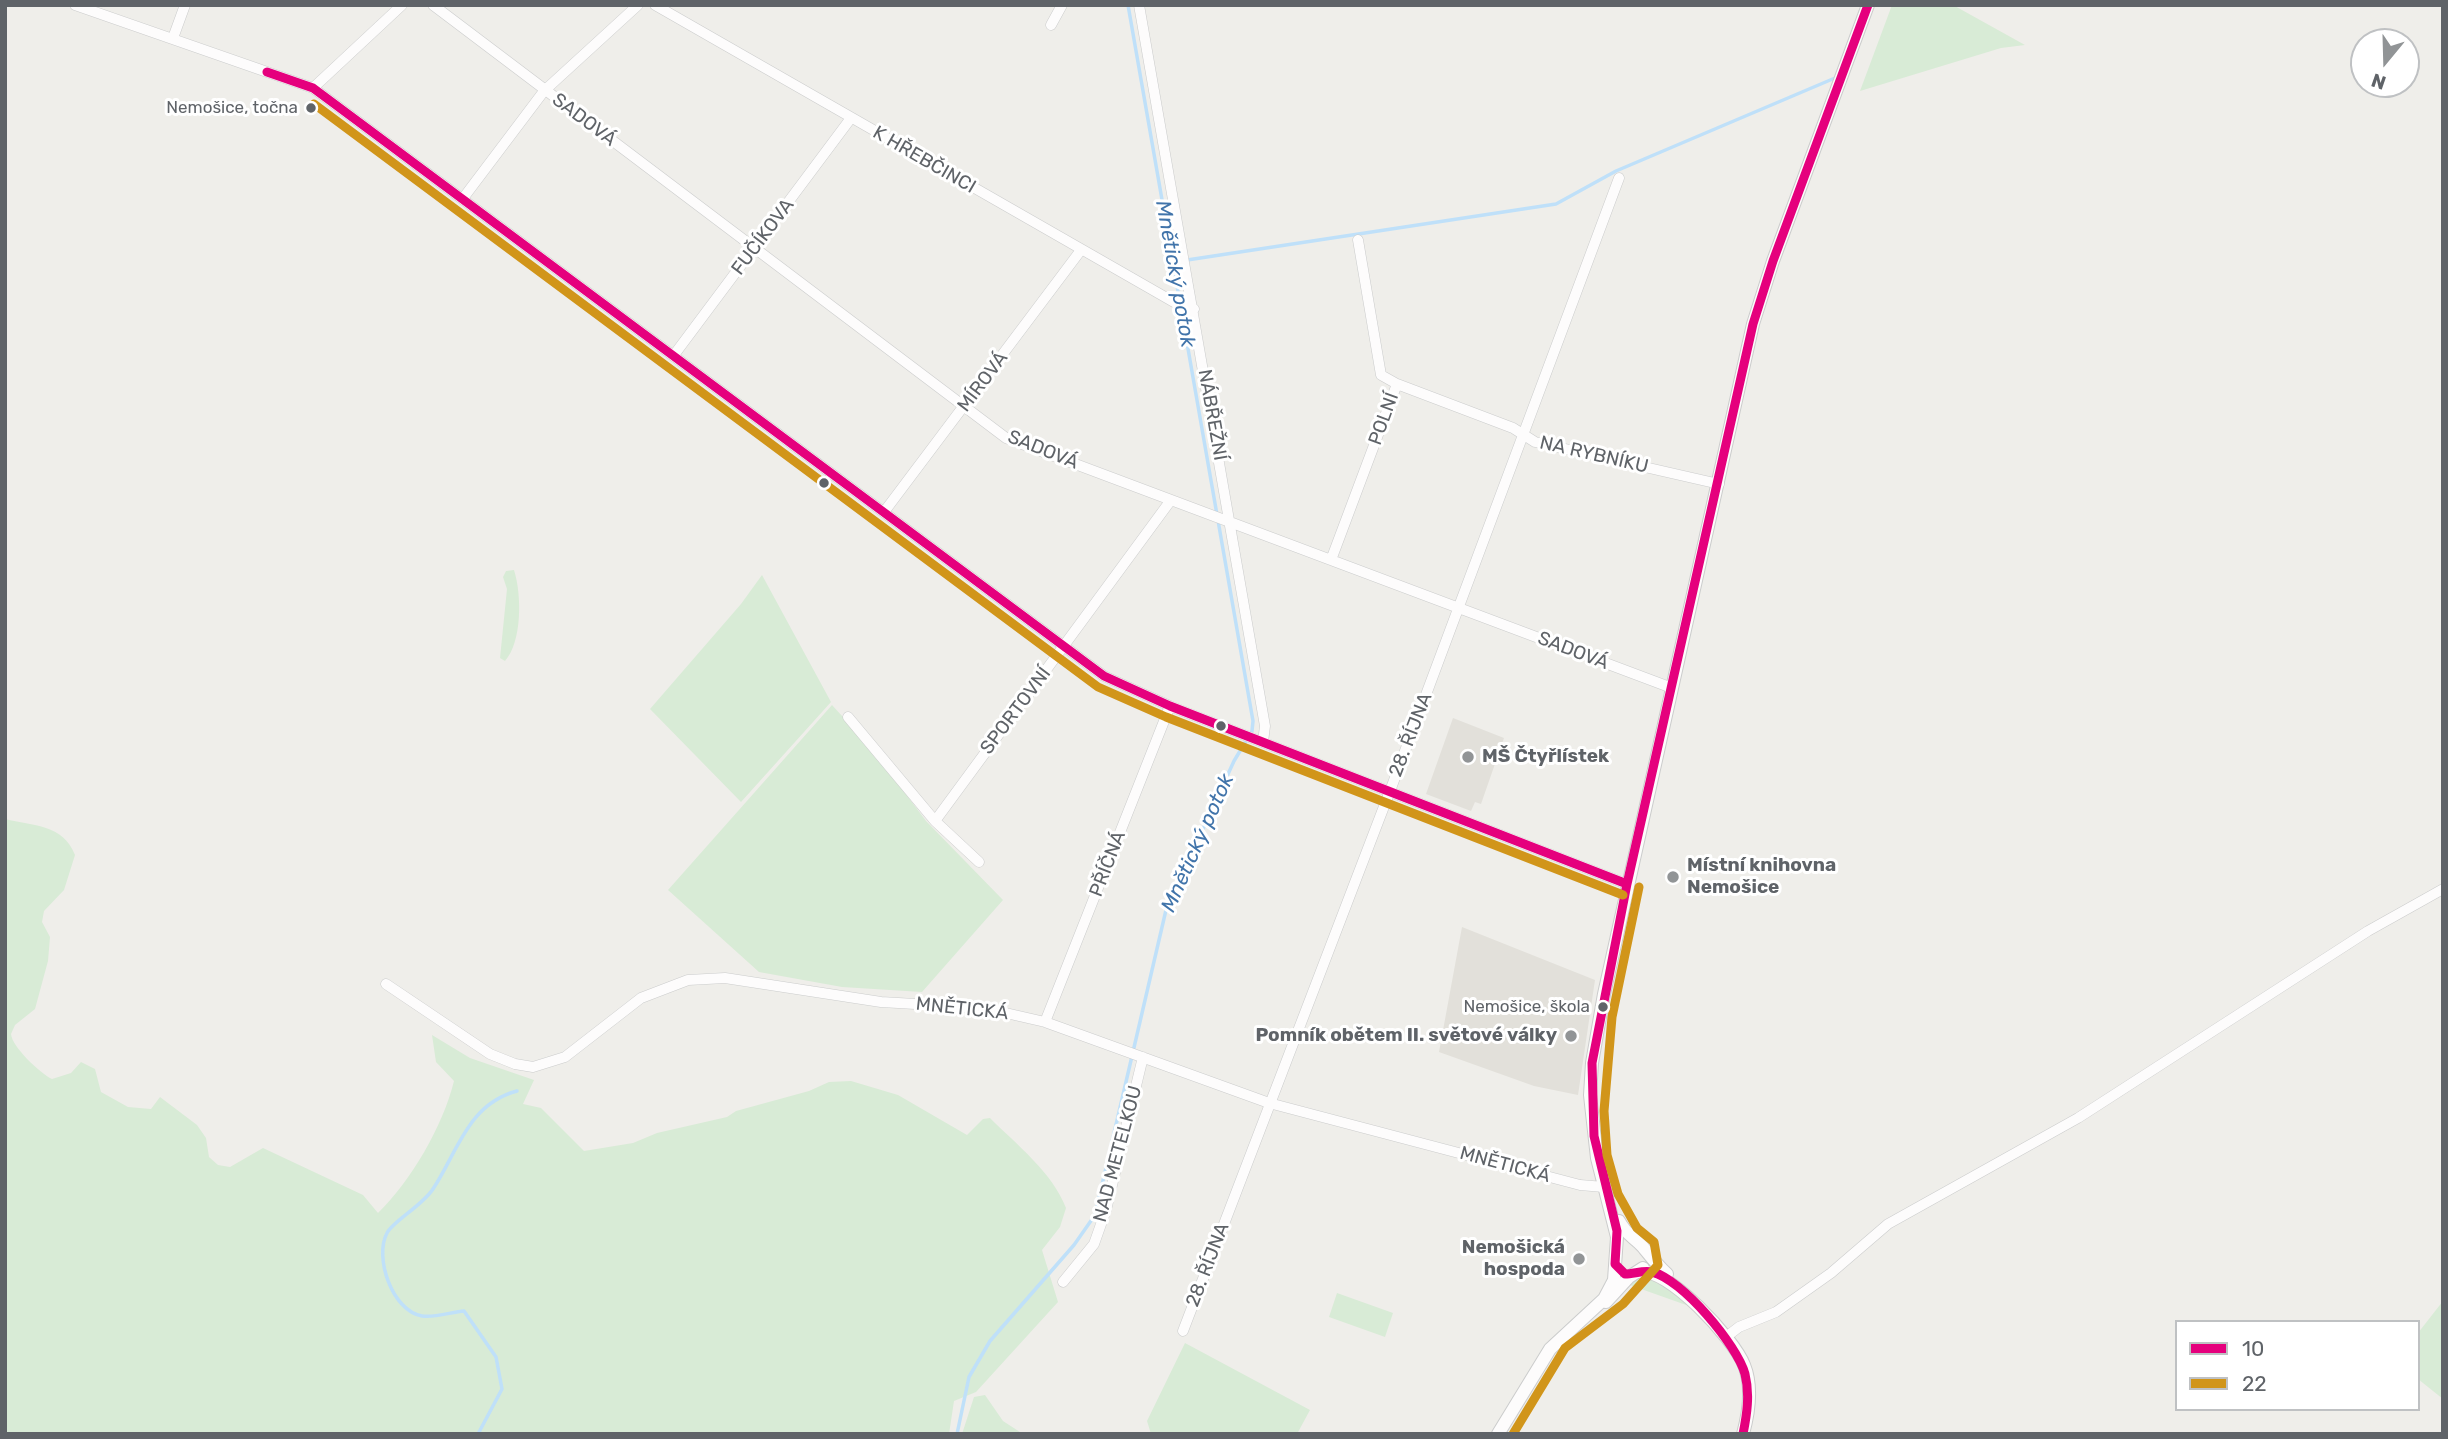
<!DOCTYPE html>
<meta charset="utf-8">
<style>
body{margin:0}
#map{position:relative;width:2448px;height:1439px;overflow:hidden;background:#efeeea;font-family:Rubik,sans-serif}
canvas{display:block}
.frame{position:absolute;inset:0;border:7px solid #5f6368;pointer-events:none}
.legend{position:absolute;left:2175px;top:1320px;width:245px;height:91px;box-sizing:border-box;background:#fff;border:2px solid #bfc1c3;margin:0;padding:9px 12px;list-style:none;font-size:21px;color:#5f6368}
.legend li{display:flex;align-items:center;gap:14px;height:35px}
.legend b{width:35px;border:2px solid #bfc1c3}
.north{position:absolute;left:2350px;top:28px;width:70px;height:70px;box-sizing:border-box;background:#fff;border:2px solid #bfc1c3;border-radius:50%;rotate:199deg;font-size:19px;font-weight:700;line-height:28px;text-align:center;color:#5f6368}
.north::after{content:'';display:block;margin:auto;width:24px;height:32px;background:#919496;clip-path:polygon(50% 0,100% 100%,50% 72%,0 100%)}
</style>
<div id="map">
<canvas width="2448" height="1439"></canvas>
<div class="frame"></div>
<ul class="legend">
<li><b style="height:9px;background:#e5007d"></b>10</li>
<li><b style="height:9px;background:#d1951a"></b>22</li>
</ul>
<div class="north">N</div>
</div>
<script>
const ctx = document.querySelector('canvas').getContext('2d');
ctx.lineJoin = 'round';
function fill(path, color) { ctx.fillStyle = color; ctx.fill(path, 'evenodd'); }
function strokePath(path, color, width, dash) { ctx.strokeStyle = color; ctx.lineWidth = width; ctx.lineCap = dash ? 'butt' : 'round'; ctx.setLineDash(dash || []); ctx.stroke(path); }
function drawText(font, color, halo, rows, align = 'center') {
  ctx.font = font + ' Rubik,sans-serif'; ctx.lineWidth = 6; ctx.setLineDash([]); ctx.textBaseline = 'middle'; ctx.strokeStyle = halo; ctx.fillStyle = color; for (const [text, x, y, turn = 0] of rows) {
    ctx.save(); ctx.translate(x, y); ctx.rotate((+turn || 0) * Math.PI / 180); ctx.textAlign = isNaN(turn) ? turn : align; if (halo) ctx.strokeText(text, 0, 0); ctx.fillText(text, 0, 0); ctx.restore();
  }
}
const education = new Path2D(`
 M1453 718 1504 738 1481 804 1475 802 1471 811 1426 794Z
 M1462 927 1595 980 1578 1095 1534 1086 1439 1052Z`);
const green = new Path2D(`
 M1892 5H1953L2025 45 2001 48 1860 91Z
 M514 570C522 595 522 642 505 661L500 658 507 589 503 577 506 571Z
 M762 575 831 702 741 802 650 709 741 604Z
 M832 705 873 750 926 821 1003 900 922 992 842 987 759 972 668 890Z
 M5 819C33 826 63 824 75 855L64 890 44 911 42 922 50 937 48 961 35 1009 15 1025 11 1034C12 1047 40 1073 52 1079L71 1073 81 1062 95 1069 101 1092 128 1107 151 1109 160 1097 197 1125 206 1138 209 1157 218 1165 230 1167 263 1148 363 1195 378 1213C411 1181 443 1126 454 1081L436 1062 432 1035 470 1058 534 1080 523 1104 541 1108 584 1151 633 1143 657 1133 727 1117 736 1111 809 1091 829 1082 851 1081 898 1095 967 1135 983 1119 990 1118C1016 1144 1053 1173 1066 1208L1060 1227 1042 1250 1058 1302 976 1392 954 1401 949 1434H5Z
 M1640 1277 1658 1278 1689 1306 1627 1284Z
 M1337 1293 1393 1313 1385 1337 1329 1317Z
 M2443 1301V1399L2418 1379V1333Z
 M1185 1343 1310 1410 1297 1434H1151L1147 1421Z
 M985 1395 1003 1421 1023 1434H962L974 1397Z`);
const stream = new Path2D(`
 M1174 262 1556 204 1616 171 1835 78
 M478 1434 502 1389 496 1357 464 1311C452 1312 434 1318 422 1316 392 1311 374 1257 387 1233 393 1221 422 1206 433 1189 458 1151 468 1104 517 1091
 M957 1434 969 1377 990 1341 1074 1245 1095 1215 1166 910 1234 761 1252 731 1253 721 1128 5`);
const minor = new Path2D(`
 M75 5 313 88 1104 676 1170 706 1627 884
 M433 5 1006 438 1672 688
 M655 5 1179 305 1194 309
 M1139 5 1265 726 1263 742
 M1051 25 1062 5
 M173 38 185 5
 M313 88 402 5
 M464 197 544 91 638 5
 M674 355 851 118
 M1397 384 1513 428 1535 442 1719 484
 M884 512 1081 250
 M1331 560 1397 384 1381 375 1358 240
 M848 717 935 821
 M979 862 935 821 1171 500
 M386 984 490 1054 515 1064 533 1067 565 1057 641 998 688 980 725 978 881 1002 984 1008 1045 1022 1269 1103 1580 1185 1604 1187
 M1045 1022 1170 706
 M1063 1282 1094 1244 1106 1210 1143 1057
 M1183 1331 1393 783 1619 178
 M1726 1337 1739 1327 1776 1312 1831 1273 1888 1224 2078 1118 2368 931 2443 889`);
const tertiary = new Path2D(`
 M1619 1221C1627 1236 1633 1236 1643 1247 1651 1257 1657 1265 1667 1274
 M1639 1272C1667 1266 1734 1339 1744 1365 1753 1387 1749 1412 1743 1434
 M1606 1302 1629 1277 1643 1268
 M1498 1434 1550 1349 1604 1299 1614 1280 1617 1237 1597 1158 1590 1095 1592 1063 1604 994 1753 324 1773 261 1868 5`);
const bus1 = new Path2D(`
 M267 72 313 88 1104 676 1170 706 1627 884
 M1743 1434C1747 1414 1750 1394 1745 1374 1737 1345 1682 1279 1652 1272 1643 1270 1634 1274 1625 1274L1615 1264 1617 1231 1594 1136 1592 1063 1627 884 1753 324 1773 261 1868 5`);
const bus2 = new Path2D(`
 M311 108 314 104 1098 687 1166 717 1623 895
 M1513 1434 1565 1348 1623 1304 1658 1265 1654 1242 1637 1228 1618 1194 1607 1155 1604 1111 1612 1017 1639 887`);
const markers = [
 [311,108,6,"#5f6368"],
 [824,483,6,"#5f6368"],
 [1221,726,6,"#5f6368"],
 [1468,757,7,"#919496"],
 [1673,877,7,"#919496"],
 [1603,1007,6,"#5f6368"],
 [1571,1036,7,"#919496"],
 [1579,1259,7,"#919496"]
];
const busNames = [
 ["Nemošice, točna",298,108],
 ["Nemošice, škola",1590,1007]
];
const streetNames = [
 ["SADOVÁ",584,120,37],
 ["K HŘEBČINCI",924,160,30],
 ["FUČÍKOVA",763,237,-53],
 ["MÍROVÁ",983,382,-53],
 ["NÁBŘEŽNÍ",1212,415,80],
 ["POLNÍ",1384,419,-70],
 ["SADOVÁ",1043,450,22],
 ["NA RYBNÍKU",1594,455,13],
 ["SADOVÁ",1573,651,21],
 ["SPORTOVNÍ",1016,711,-53],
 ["28. ŘÍJNA",1411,735,-69],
 ["PŘÍČNÁ",1108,864,-69],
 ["MNĚTICKÁ",962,1009,6],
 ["NAD METELKOU",1118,1154,-75],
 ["MNĚTICKÁ",1505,1165,15],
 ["28. ŘÍJNA",1208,1265,-69]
];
const poiNames = [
 ["MŠ Čtyřlístek",1482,757],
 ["Místní knihovna",1687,866],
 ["Nemošice",1687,888],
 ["Pomník obětem II. světové války",1557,1036,"right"],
 ["Nemošická",1565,1248,"right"],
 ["hospoda",1565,1270,"right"]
];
const waterNames = [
 ["Mnětický potok",1175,274,80],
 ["Mnětický potok",1198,843,-66]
];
fill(education, '#e2e0da');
fill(green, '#d8ebd6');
strokePath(stream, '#bfe0f9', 3.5);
strokePath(minor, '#cbcccc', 11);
strokePath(tertiary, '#cbcccc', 14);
strokePath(minor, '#fdfcfc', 10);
strokePath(tertiary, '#fdfcfc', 12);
strokePath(bus1, '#e5007d', 9);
strokePath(bus2, '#d1951a', 9);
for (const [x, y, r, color] of markers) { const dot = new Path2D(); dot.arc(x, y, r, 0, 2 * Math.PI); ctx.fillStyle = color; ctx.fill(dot); strokePath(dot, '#fff', 2.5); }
drawText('17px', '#5f6368', '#fff', busNames, 'right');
drawText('19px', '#5f6368', '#fff', streetNames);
drawText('bold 19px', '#5f6368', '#fff', poiNames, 'left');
drawText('italic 21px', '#4174aa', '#fff', waterNames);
</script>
